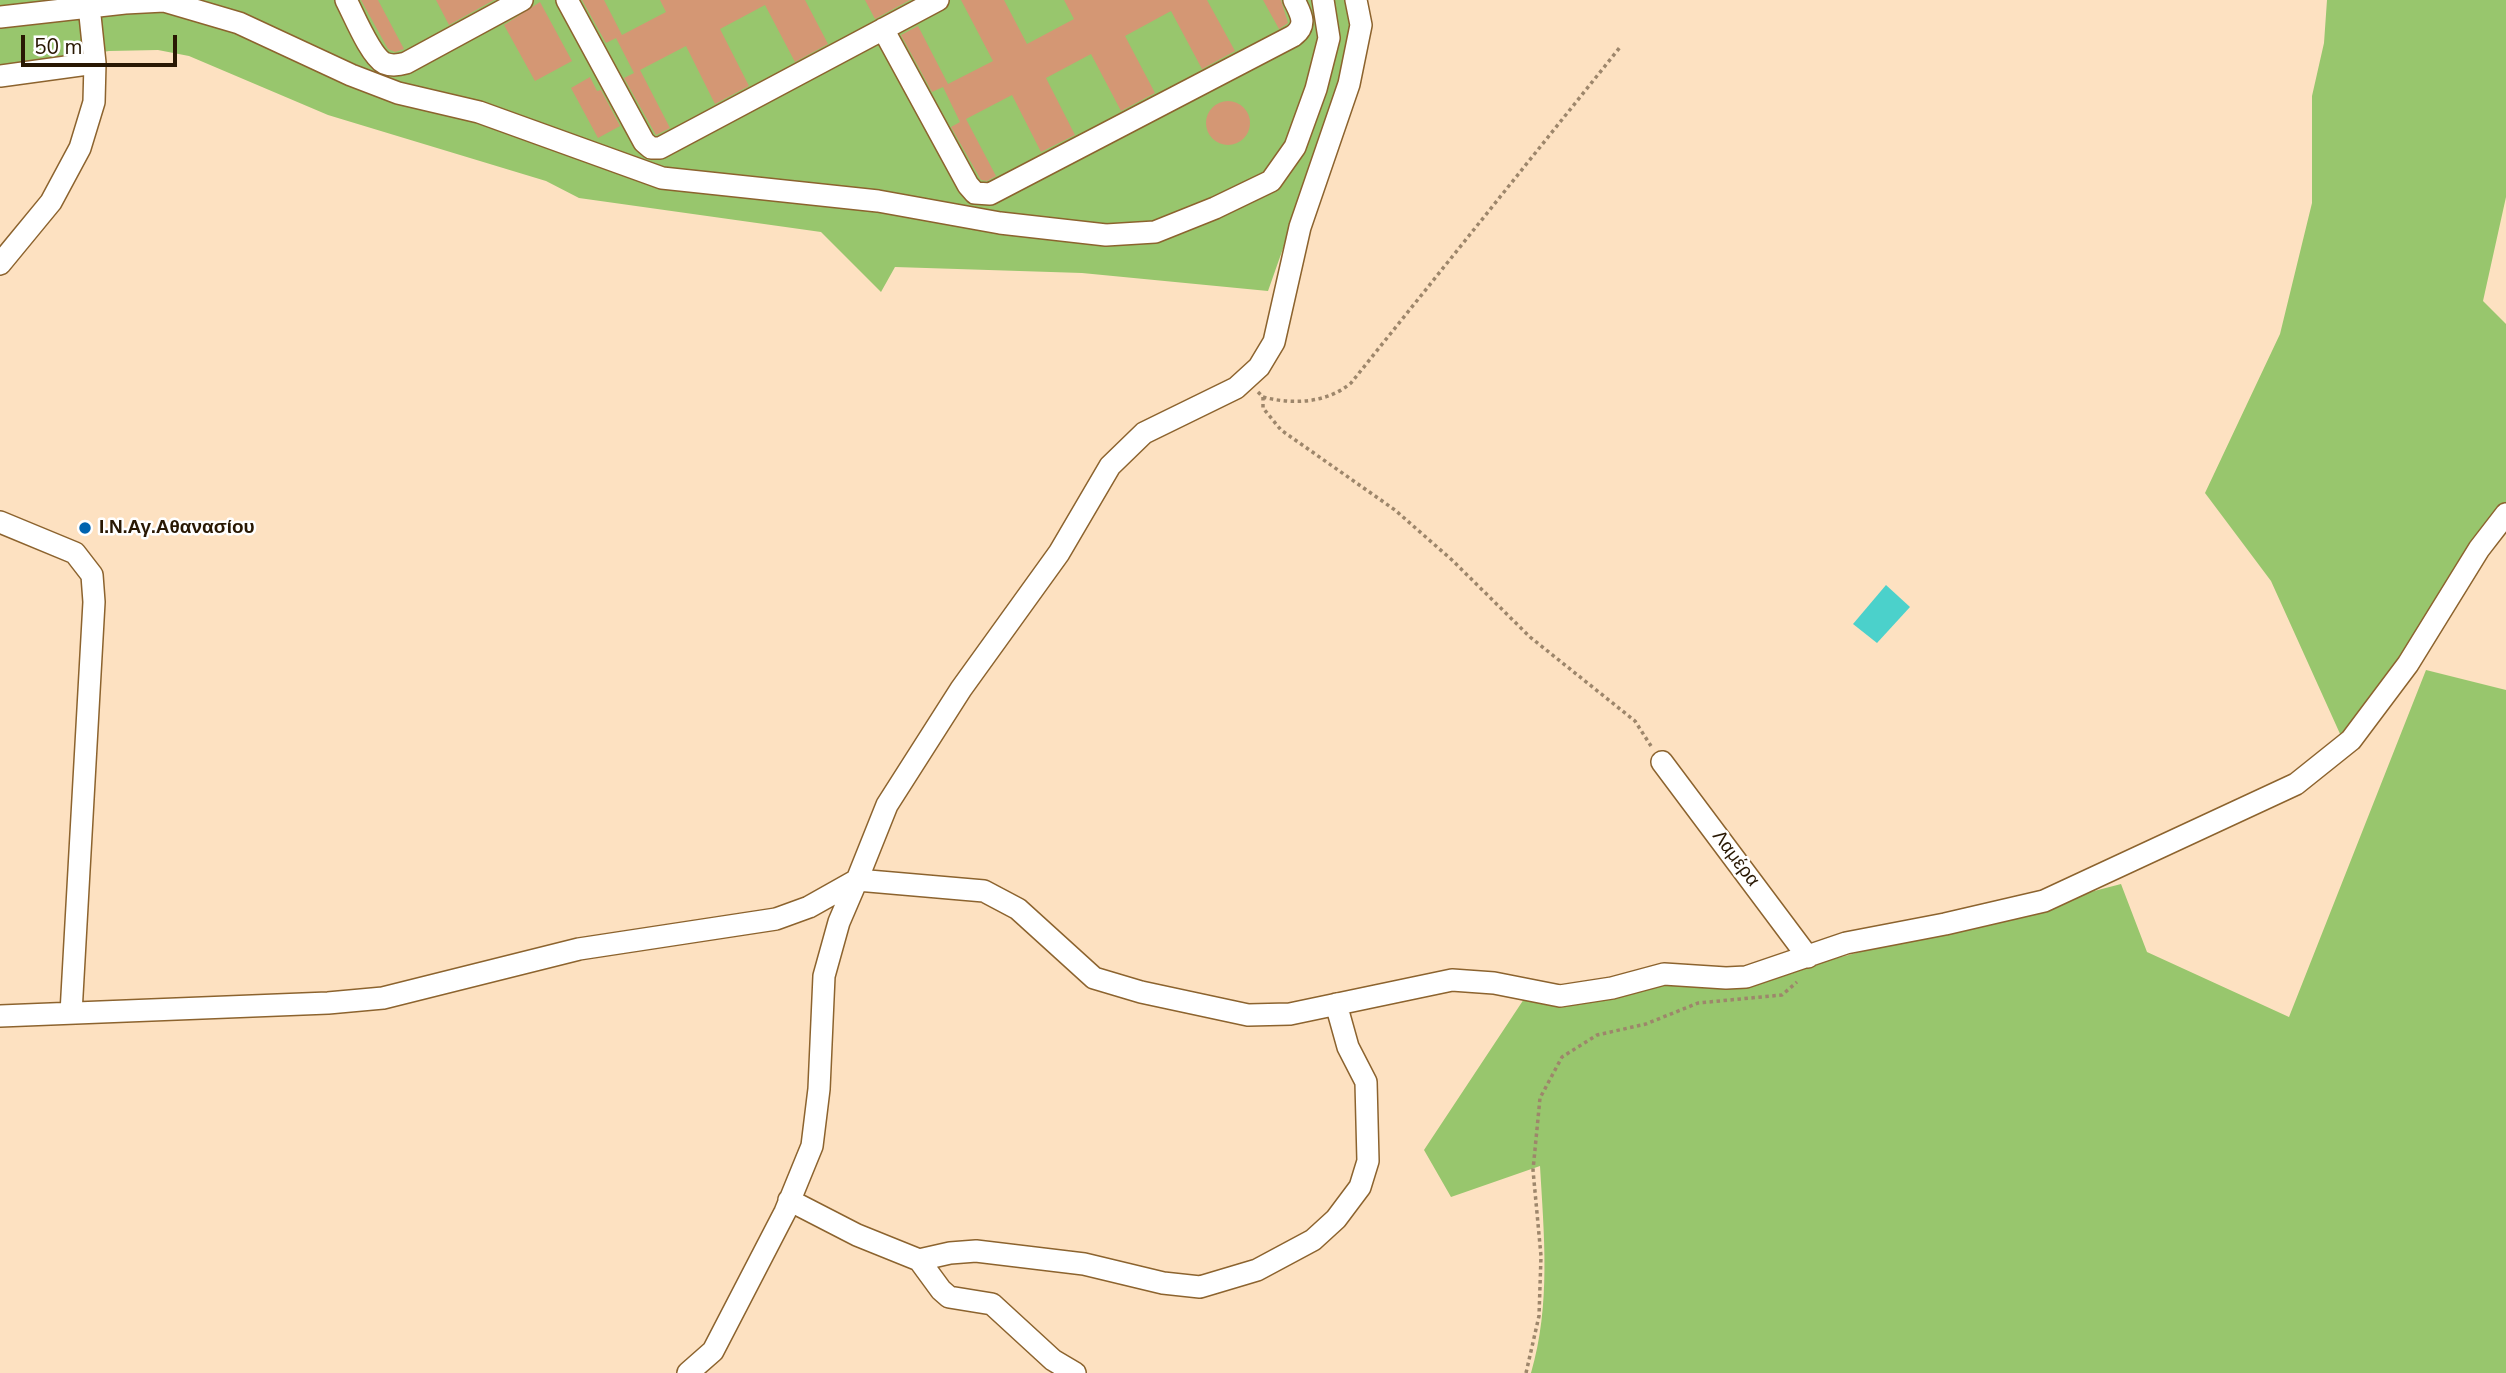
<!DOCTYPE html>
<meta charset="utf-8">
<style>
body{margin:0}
#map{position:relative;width:2506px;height:1373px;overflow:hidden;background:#fde1c1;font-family:"Nunito Sans",sans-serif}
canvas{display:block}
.scale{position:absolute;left:21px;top:35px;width:156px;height:32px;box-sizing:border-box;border:4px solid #291803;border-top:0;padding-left:9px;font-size:21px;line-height:24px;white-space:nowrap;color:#291803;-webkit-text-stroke:5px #fff;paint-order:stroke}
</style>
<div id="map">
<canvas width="2506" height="1373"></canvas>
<div class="scale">50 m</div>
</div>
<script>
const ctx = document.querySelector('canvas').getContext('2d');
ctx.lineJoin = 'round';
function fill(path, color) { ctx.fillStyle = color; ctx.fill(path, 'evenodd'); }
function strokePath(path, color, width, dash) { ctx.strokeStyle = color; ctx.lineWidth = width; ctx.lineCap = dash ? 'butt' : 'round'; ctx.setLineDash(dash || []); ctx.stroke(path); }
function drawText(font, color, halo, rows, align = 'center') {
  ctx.font = font + ' "Nunito Sans",sans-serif'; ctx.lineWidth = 5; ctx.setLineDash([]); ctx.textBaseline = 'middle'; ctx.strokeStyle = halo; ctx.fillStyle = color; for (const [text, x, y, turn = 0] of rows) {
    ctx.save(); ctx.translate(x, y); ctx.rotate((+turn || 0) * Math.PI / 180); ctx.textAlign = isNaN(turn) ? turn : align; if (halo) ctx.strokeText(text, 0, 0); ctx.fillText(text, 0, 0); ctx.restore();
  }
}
const green = new Path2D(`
 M0 0H1349L1352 53 1268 291 1082 273 895 267 881 292 821 232 579 198 546 181 328 115 189 56 158 50 109 51 0 67Z
 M2327 0H2506V197L2483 301 2506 324V503L2476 539 2414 638 2341 736 2271 581 2205 493 2280 334 2312 203V96L2324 43Z
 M2426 670 2506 690V1373H1531C1551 1305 1544 1235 1540 1166L1451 1197 1424 1150 1524 999 1645 983 1772 975 2121 884 2147 952 2289 1017Z`);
const water = new Path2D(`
 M1886 585 1910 607 1877 643 1853 624Z`);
const building = new Path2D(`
 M361 0H378L404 49 395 52 388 49Z
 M436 0H494L449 25Z
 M582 0H604L622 35 666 12 660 0H805L828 44 795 62 765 5 720 29 749 86 715 104 686 46 640 70 670 128 656 135 624 78 634 73 616 38 606 43Z
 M865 0H910L875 19Z
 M961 0H1004L1027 44 1074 19 1064 0H1207L1235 51 1202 69 1171 11 1125 36 1155 93 1121 111 1091 54 1046 78 1075 135 1041 152 1012 95 966 119 996 176 987 181 981 180 951 127 960 122 943 87 932 92 901 35 918 26 948 84 993 61Z
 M1263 0H1281L1288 23 1279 29Z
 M540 2 572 61 535 81 504 25Z
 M590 77 597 91 601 90 620 126 598 138 571 88Z
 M1206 123a22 22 0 1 1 44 0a22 22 0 1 1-44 0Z`);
const path = new Path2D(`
 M1258 392 1263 397V408L1281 430 1395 510 1452 560 1530 637 1635 721 1651 746
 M1263 397C1293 405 1327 403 1351 383L1621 46
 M1526 1373 1539 1316 1541 1256 1533 1170 1540 1098 1562 1057 1597 1035 1646 1024 1698 1003 1782 995 1797 982`);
const minor = new Path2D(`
 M346 0C354 15 370 55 384 63 391 66 399 65 406 63L522 0
 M567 0 644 142 651 148H660L938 0
 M0 17 125 3 164 1 239 23 351 75 398 93 479 112 662 178 878 201 1000 223 1106 235 1155 232 1215 208 1271 181 1295 147 1316 89 1329 38 1323 0
 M883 29 968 185 975 193 990 194 1293 36C1308 25 1301 14 1294 0
 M0 76 95 63
 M0 264 51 202 80 148 94 102 95 63 89 6
 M0 522 75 553 92 575 94 602 71 1013
 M1662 762 1808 957
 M0 1016 328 1003 383 998 579 949 776 919 809 907 857 880 887 805 961 689 1059 553 1110 466 1144 433 1236 388 1259 367 1274 342 1300 227 1349 84 1361 25 1356 0
 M789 1200 857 1235 919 1260 950 1253 976 1251 1084 1264 1163 1283 1200 1287 1257 1270 1313 1240 1336 1219 1360 1187 1368 1161 1366 1082 1348 1047 1336 1004
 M919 1260 941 1290 949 1297 992 1304 1053 1360 1075 1373
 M688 1373 713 1351 785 1212 812 1146 819 1089 824 976 839 922 857 880 984 891 1018 909 1094 978 1141 992 1248 1015 1290 1014 1452 980 1494 983 1560 996 1612 988 1664 974 1726 978 1746 977 1846 943 1945 924 2044 901 2296 784 2351 740 2408 664 2479 549 2506 514`);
const markers = [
 [85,528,7,"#0063af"]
];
const poiNames = [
 ["Ι.Ν.Αγ.Αθανασίου",99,528]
];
const streetNames = [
 ["Λαμέρα",1735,859,53]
];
fill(green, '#98c66d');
fill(water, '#4bd1cb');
fill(building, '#d49774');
strokePath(minor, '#8c632e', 24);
strokePath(path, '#9d866b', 3.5, [3.5, 3.5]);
strokePath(minor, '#fff', 21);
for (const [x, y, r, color] of markers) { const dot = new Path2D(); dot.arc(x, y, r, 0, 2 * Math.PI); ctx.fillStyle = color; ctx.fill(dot); strokePath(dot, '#fff', 2.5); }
drawText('bold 19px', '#291803', '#fff', poiNames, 'left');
drawText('19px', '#291803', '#fff', streetNames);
</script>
